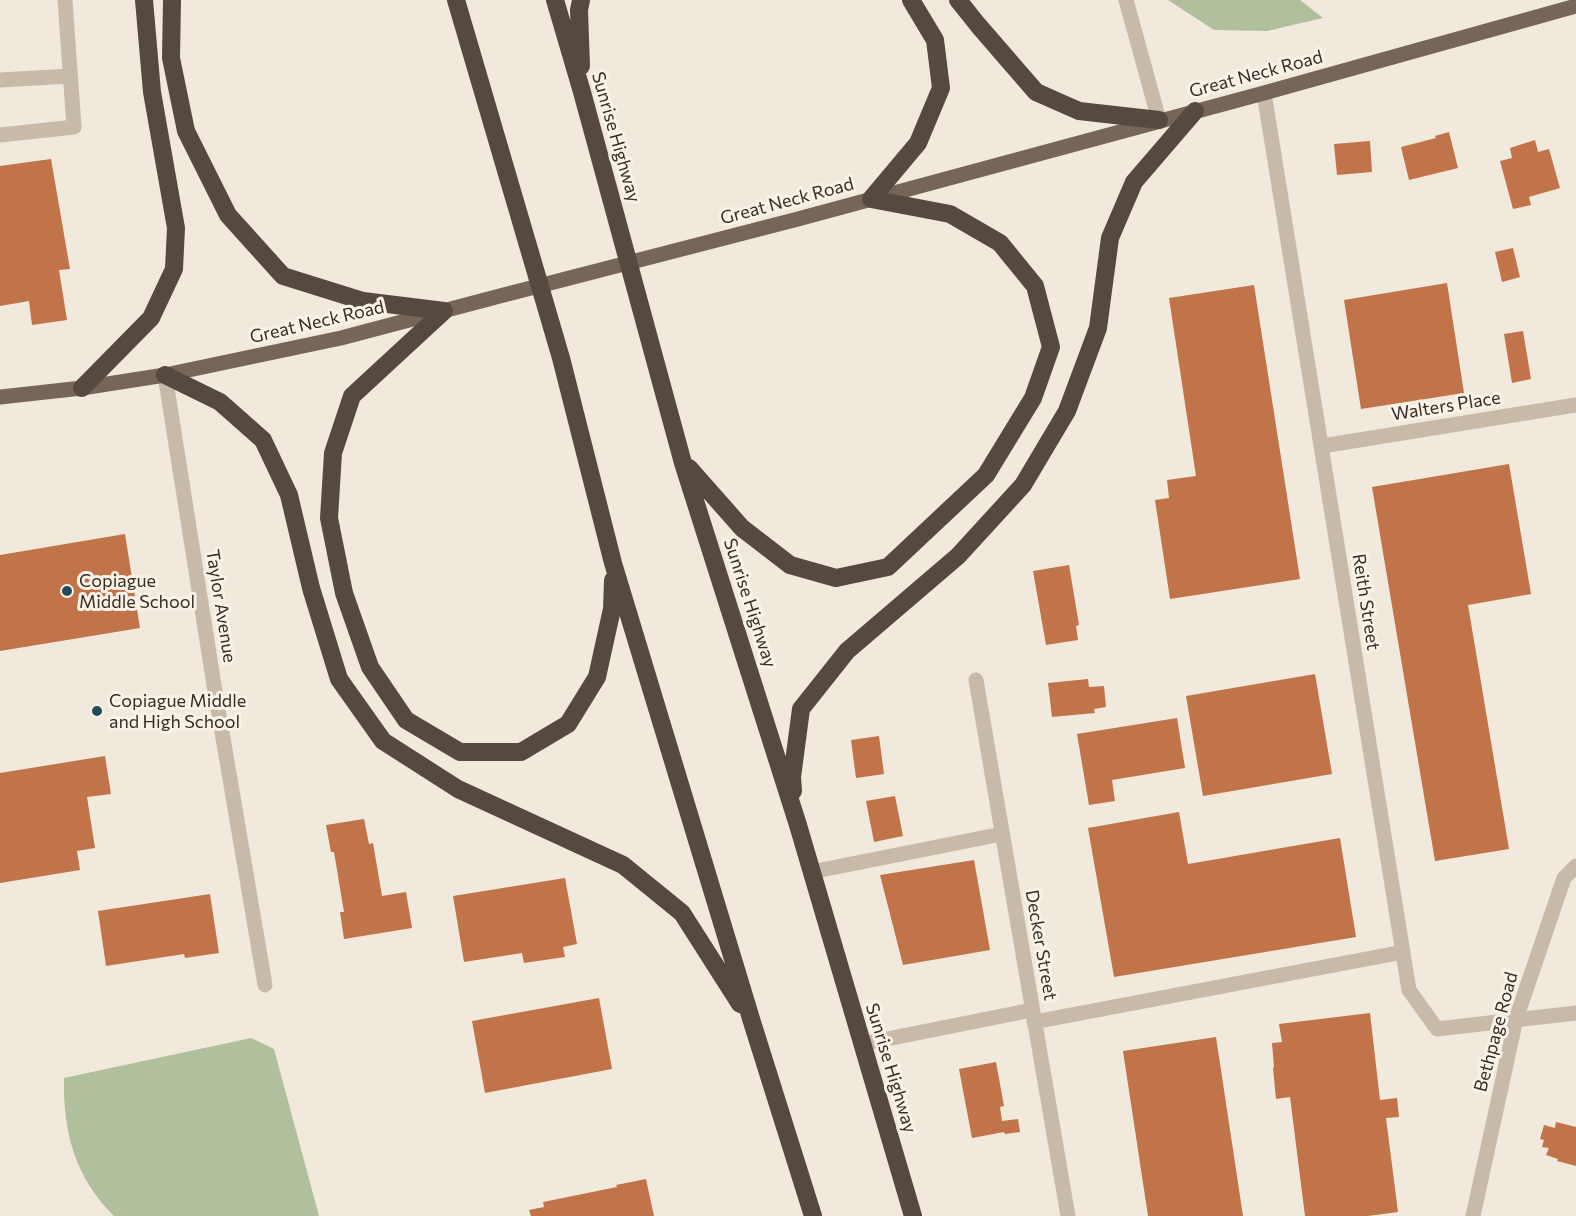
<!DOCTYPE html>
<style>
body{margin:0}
canvas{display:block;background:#f1e9db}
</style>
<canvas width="1576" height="1216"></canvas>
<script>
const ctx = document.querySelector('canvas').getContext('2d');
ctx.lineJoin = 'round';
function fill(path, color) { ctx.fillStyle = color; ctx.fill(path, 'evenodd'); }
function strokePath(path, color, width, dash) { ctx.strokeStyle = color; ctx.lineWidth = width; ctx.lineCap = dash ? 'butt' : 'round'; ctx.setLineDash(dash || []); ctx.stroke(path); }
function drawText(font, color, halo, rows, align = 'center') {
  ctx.font = font + ' Commissioner,sans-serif'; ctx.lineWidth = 6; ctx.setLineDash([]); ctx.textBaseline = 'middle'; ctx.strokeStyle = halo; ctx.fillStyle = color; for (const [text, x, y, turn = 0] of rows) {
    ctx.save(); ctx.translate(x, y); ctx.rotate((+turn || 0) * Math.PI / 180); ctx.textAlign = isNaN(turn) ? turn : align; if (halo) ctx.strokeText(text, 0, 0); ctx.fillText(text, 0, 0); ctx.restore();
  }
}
const green = new Path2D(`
 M1168 0H1300L1323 18 1267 31 1214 30Z
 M251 1038 274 1049 319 1216H114C75 1177 63 1133 64 1078Z`);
const building = new Path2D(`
 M1449 132 1458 168 1409 180 1401 147 1436 138 1435 136Z
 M1535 140 1538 152 1549 149 1560 188 1529 197 1531 205 1513 209 1500 161 1512 158 1510 148Z
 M1370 141 1372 172 1337 175 1334 144Z
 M51 159 70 269 59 270 67 320 32 325 29 301 0 306V166Z
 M1513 248 1520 277 1502 282 1495 252Z
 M1447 283 1464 393 1361 409 1344 300Z
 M1254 285 1300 579 1170 599 1155 500 1169 498 1167 480 1196 476 1169 298Z
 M1523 331 1531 379 1512 383 1504 334Z
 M1509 464 1531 594 1468 605 1509 849 1435 861 1372 487Z
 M125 534 140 628 0 651V555Z
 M1069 565 1079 625 1076 626 1078 640 1046 645 1033 571Z
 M1315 674 1332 774 1203 796 1186 696Z
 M1088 679 1089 687 1104 686 1106 707 1094 709 1095 713 1052 717 1048 683Z
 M1177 718 1185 768 1112 780 1115 801 1089 805 1077 734Z
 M879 736 884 774 856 778 851 740Z
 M105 756 111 794 87 797 95 848 77 851 80 870 0 883V773Z
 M895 796 903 836 874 842 866 801Z
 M1179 812 1188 864 1340 838 1356 937 1114 977 1088 828Z
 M364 819 369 844 373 843 382 896 406 892 412 928 344 939 340 912H344L334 852H331L326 825Z
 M974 860 990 950 903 965 880 875Z
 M565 878 577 944 563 947 565 957 524 963 522 953 464 962 453 896Z
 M210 894 219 953 185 958 184 954 106 966 98 911Z
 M599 998 612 1069 485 1093 472 1021Z
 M1370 1013 1380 1100 1397 1098 1399 1117 1386 1118 1398 1212 1368 1216H1305L1290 1097 1276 1099 1273 1068 1274 1067 1272 1043 1282 1042 1279 1024Z
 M1216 1037 1243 1216H1148L1123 1051Z
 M996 1062 1004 1106 1000 1107 1002 1121 1018 1119 1020 1132 1005 1134 1004 1132 972 1138 959 1069Z
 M1556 1122 1576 1127V1166L1557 1161 1558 1159 1546 1155 1549 1148 1542 1147 1544 1140 1540 1139 1544 1125 1555 1128Z
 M646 1179 654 1216H531L529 1210 544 1207 543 1202 617 1187 616 1185Z`);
const minor = new Path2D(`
 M1126 0 1159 120
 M0 80 70 76
 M1264 93 1409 990 1437 1029 1576 1013
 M0 135 74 127 65 0
 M165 375 214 685 265 985
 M1322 446 1576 405
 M976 680 1068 1216
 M811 872 1002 834
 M1034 1022 1403 952
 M862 1044 1032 1010
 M1473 1216 1516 1019 1564 878 1576 866`);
const major = new Path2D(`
 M0 397 82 388 165 375 341 338 496 297 798 219 1264 93 1576 6`);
const highway = new Path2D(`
 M172 0 171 58 186 131 228 215 283 276 363 301 444 311
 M456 0 561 358 613 563 752 1022 813 1216
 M555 0 582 92 683 463 798 825 913 1216
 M958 0 978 25 1036 92 1079 111 1159 120
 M581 66 579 10 581 0
 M444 311 352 396 333 453 329 518 344 593 370 667 406 720 460 752H521L568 724 597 677 612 609 613 580
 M165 375 220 402 263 440 289 495 311 588 339 679 383 741 458 789 623 865 682 913 740 1004
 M82 388 151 318 174 269 176 228 152 92 144 0
 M689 468 742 528 790 565 836 578 888 567 986 475 1033 398 1051 347 1035 286 1000 243 950 214 871 199 918 143 941 88 935 40 911 0
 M793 791 792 777 801 709 847 651 958 556 1023 485 1067 411 1098 328 1110 238 1134 182 1195 111`);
const markers = [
 [67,591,6,"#1f4c55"],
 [97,711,6,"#1f4c55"]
];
const streetNames = [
 ["Great Neck Road",1256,74,-15],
 ["Sunrise Highway",616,137,74],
 ["Great Neck Road",787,201,-15],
 ["Great Neck Road",317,322,-13],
 ["Walters Place",1446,406,-9],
 ["Reith Street",1366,602,81],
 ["Sunrise Highway",750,603,72],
 ["Taylor Avenue",221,606,81],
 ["Decker Street",1041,945,80],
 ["Bethpage Road",1496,1032,-75],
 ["Sunrise Highway",891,1068,73]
];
const poiNames = [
 ["Copiague",79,581],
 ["Middle School",79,602],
 ["Copiague Middle",109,701],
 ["and High School",109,722]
];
fill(green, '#b0bf9c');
fill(building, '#c17349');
strokePath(minor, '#c8baa8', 15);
strokePath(major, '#766659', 15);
strokePath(highway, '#56493f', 18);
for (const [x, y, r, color] of markers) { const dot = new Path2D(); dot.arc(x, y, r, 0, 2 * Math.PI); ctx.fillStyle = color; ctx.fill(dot); strokePath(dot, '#f8f2e7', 2); }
drawText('18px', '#352d28', '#f8f2e7', streetNames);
drawText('18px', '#352d28', '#f8f2e7', poiNames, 'left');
</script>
